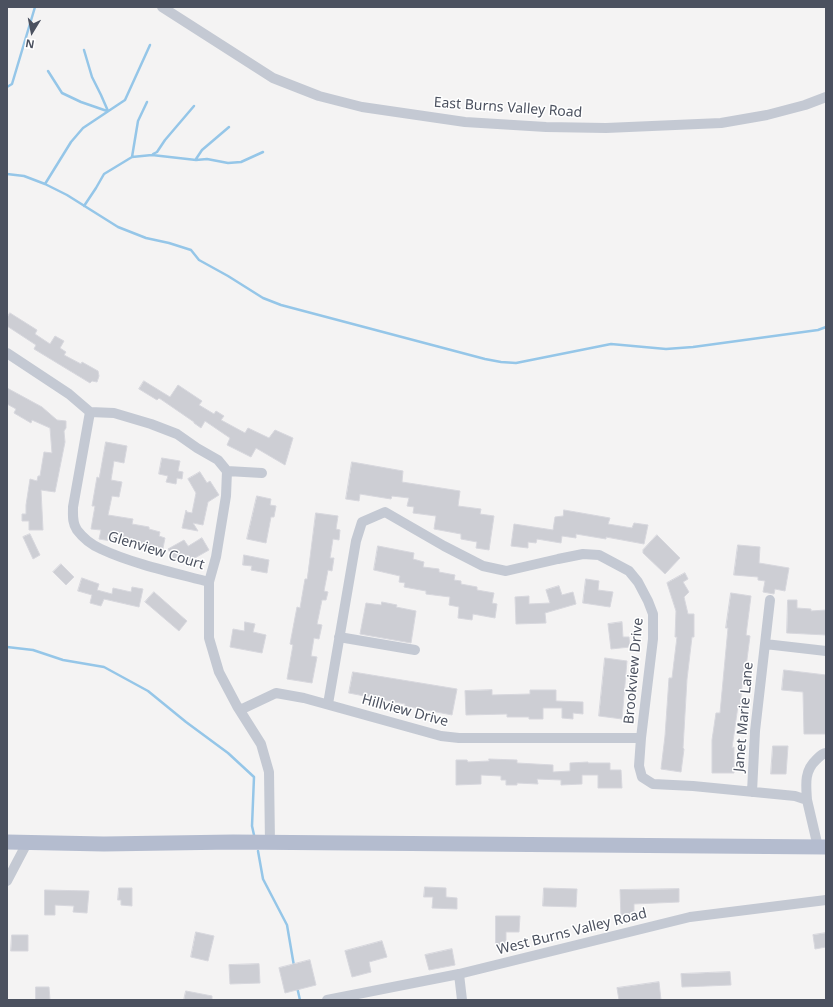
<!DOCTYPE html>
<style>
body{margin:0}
#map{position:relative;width:833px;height:1007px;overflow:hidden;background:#f4f3f3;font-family:"Noto Sans",sans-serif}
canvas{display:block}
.frame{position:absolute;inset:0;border:8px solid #4b515f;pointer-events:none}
.north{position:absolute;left:12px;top:12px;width:40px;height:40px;-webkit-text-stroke:3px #fff;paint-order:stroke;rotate:190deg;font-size:11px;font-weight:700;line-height:16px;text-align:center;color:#4b515f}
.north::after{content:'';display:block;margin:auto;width:14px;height:18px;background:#4b515f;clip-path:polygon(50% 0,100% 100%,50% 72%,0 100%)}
</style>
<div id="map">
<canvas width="833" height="1007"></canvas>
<div class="frame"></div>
<div class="north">N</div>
</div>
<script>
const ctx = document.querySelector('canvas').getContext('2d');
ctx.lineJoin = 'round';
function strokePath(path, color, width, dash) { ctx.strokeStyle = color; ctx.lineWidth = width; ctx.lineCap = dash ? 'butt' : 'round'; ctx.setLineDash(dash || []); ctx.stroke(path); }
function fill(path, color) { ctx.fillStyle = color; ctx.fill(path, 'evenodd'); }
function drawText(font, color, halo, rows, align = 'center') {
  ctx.font = font + ' "Noto Sans",sans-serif'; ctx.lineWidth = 3; ctx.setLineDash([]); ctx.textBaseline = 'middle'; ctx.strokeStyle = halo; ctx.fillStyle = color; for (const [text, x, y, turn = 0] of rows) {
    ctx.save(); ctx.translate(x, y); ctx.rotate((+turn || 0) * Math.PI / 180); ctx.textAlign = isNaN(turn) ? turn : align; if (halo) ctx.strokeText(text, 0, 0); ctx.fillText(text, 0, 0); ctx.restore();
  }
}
const stream = new Path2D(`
 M84 50 92 77 101 95 108 111
 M48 71 62 93 81 102 107 111
 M7 87 12 84 35 7
 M153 154 157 152 165 140 194 106
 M132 157 138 121 147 102
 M196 159 202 150 229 127
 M7 174 24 176 45 184 67 195 118 227 146 238 169 243 191 250 199 260 228 276 263 298 281 305 485 359 501 362 516 363 611 344 666 349 693 347 818 330 826 327
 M45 184 71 142 83 128 125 100 150 45
 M84 206 96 188 104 174 132 157 152 155 196 160 207 159 228 163 241 162 263 152
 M7 647 33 650 63 660 104 667 148 691 186 722 228 753 254 777 252 826 254 835
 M258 851 263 879 287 925 294 966
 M297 987 300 1000`);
const building = new Path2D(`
 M10 313 37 330 35 334 50 344 55 336 64 341 60 348 66 352 64 355 81 364 82 362 98 371 99 376 97 382 92 381 90 383 34 349 36 345 7 326V318Z
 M144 381 170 397 178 385 202 401 199 405 214 414 216 411 224 416 221 420 245 433 248 428 269 438 275 430 293 438 285 465 256 448 251 457 227 445 230 438 205 421 201 428 194 423V422L159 398 157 400 139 389Z
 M7 388 42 407 57 420 66 421V428L64 431 65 442 55 492 41 490 43 530H29V521H22V514H26V505L30 479 37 481 38 476H40L44 452 52 453 50 428 32 420 31 423 14 413 16 409 7 404Z
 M106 442 127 446 124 463 114 461 111 480 122 482 119 497 112 496 108 515 133 519 132 524 149 527V529L160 532 159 536 165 538 162 553 144 550 145 544 130 541 129 544 99 539 101 530 91 529 95 506H92L97 477 99 478Z
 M162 458 180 461 178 471 183 472 182 479 177 478 176 484 166 482 168 476 159 474Z
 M352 462 403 471 402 482 460 491 458 506 481 509 480 514 494 516 489 550 476 548 477 542 461 539V534L434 529 436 516 413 513 414 507 407 506 409 498 392 496 391 499 360 494 359 501 346 499Z
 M200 472 207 483 210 481 219 495 208 502 203 525 193 523 198 531 182 528 186 510 187 512 192 513 196 493 188 479Z
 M257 496 271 499 270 505 276 506 274 517H271L266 543 247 539Z
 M564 510 610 518 608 524 632 528 634 523 648 525 644 544 606 537V539L576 534V538L562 536 561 543 537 539 536 543 528 542V548L511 546 514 524 553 530 555 517 563 516Z
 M316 513 338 516 336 529 340 530 339 540 333 539 330 558H334L332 571 328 570 324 591 328 592 326 600H322L317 624 322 625 319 639 314 638 311 656 317 657 312 683 287 679 293 645 290 644 297 607 300 608 305 579H307Z
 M30 534 40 555 33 559 23 537Z
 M657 535 680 558 665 574 643 553V550Z
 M202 538 209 550 186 563 182 556 174 560 168 549 184 540 188 546Z
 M738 545 760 547 759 563 789 568 785 591 775 589 774 594 763 592 765 581 758 580V577L734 575Z
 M378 546 414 553 413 559 424 562 423 567 439 569V572L455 575 454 580 461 581V584L477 587V590L494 593 492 603 497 604 495 618 473 614 472 620 458 618 459 607 449 605 450 597 426 594V591L404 587 405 583 399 582 400 576 374 570Z
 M244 555 269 560 267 573 251 570 252 566 243 565Z
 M61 564 74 577 66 585 53 572Z
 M685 573 688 579 683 582 689 592 684 597 688 614H694V637H692L687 679 683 748 684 749 681 772 661 769 665 736 669 678H672L677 637H675L676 611 667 583Z
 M82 578 99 584 97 590 112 594 113 588 131 592 132 587 143 589 139 607 104 599 101 606 90 603 92 595 78 591Z
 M586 579 599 581 598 590 613 592 610 607 583 603Z
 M559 586 562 595 573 592 576 604 545 613 546 623 516 624 515 597 529 596V604L550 603 546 590Z
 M154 592 187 621 179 631 145 602Z
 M731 593 751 596 746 635 750 636 746 667H744L740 707 738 706 732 748 734 747V773H712V740L716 713H720L728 628H726Z
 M788 600H797V608L811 609V611L826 610V635L787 633Z
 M382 602 397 605 396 607 416 611 411 643 360 634 366 603 381 605Z
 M245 622 255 624 253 632 266 635 262 653 230 647 233 629 244 631Z
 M622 622 623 637H629L630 647 611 649 608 624Z
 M605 658 627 661 622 719 599 716Z
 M784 670 826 675V734H804L803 692 782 690Z
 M353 672 457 689 452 715 405 706V704L349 693Z
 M492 690V695L530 694V690H556V701L583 702V714L573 713V719L562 718V708H543V719H529V717H507V714L466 715 465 691Z
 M773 746H788L786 774H771Z
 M489 759 517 760V763L553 765V772L570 771V763L588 762V763H610V770H621L622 788H598V775H582V784L561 785V780L537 779 538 784 517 783V785H506V780H501V776L481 775V784L456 785V760H467L468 762 489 761Z
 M425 887 446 888V897L457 898V909L432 908 433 897H424Z
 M119 888H132V906L121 905V900H118Z
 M544 888 577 889 576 907 543 906Z
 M679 889V902L634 904V918H621L620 890Z
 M45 890 89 891 87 913 73 912 74 906 55 905V915H45Z
 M496 916H520L519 932H506V947H496Z
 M196 932 214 936 208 961 191 957Z
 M826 933V947L815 949 813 935Z
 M12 935H28V951H11Z
 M382 941 387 957 369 962 371 972 352 977 345 951Z
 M452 949 455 965 429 970 425 955Z
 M310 960 316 985 285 993 279 968Z
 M259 964 260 983 230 984 229 965Z
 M730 972 731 985 682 987 681 974Z
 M659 982 661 1000H619L617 988Z
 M36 987H49L50 1000H36Z
 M186 991 212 996V1000H184Z`);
const street = new Path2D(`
 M162 7 273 78 319 96 362 107 465 122 546 127 606 128 721 123 767 115 805 105 826 97
 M7 353 69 394 90 412 114 413 151 424 177 434 197 448 218 460 227 471 226 496 216 557 209 582V638L219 672 237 706 261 744 269 772 270 843
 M90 412 73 507C73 515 72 523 77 530 83 538 92 545 101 549 133 564 175 573 209 582
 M227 471 262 473
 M339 637 415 650
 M765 644 826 651
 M328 704 356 541 362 522 385 512 444 546 483 566 506 571 558 559 583 554 599 555 629 571 638 582 648 601 653 614V639L641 738 639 766 642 777 653 784 693 786 795 796 807 800 818 847
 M240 710 276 693 304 698 441 736 459 738H641
 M752 792 755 731 770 600
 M807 800C806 785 804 771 816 760 819 757 821 754 826 753
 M7 881 27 843
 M459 974 462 1000
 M327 1000 459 974 690 917 826 900`);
const primary = new Path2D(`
 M7 842 104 844 233 842 826 847`);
const streetNames = [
 ["East Burns Valley Road",508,108,4],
 ["Glenview Court",156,551,17],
 ["Brookview Drive",634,671,-85],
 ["Hillview Drive",405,711,15],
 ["Janet Marie Lane",744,717,-85],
 ["West Burns Valley Road",572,932,-14]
];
strokePath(stream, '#95c6e8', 2.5);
fill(building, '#cdced4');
strokePath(building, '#d7d7dd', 1);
strokePath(street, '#c4c9d3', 10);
strokePath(primary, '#b4bccf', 15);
drawText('14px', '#4b515f', '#fff', streetNames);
</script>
